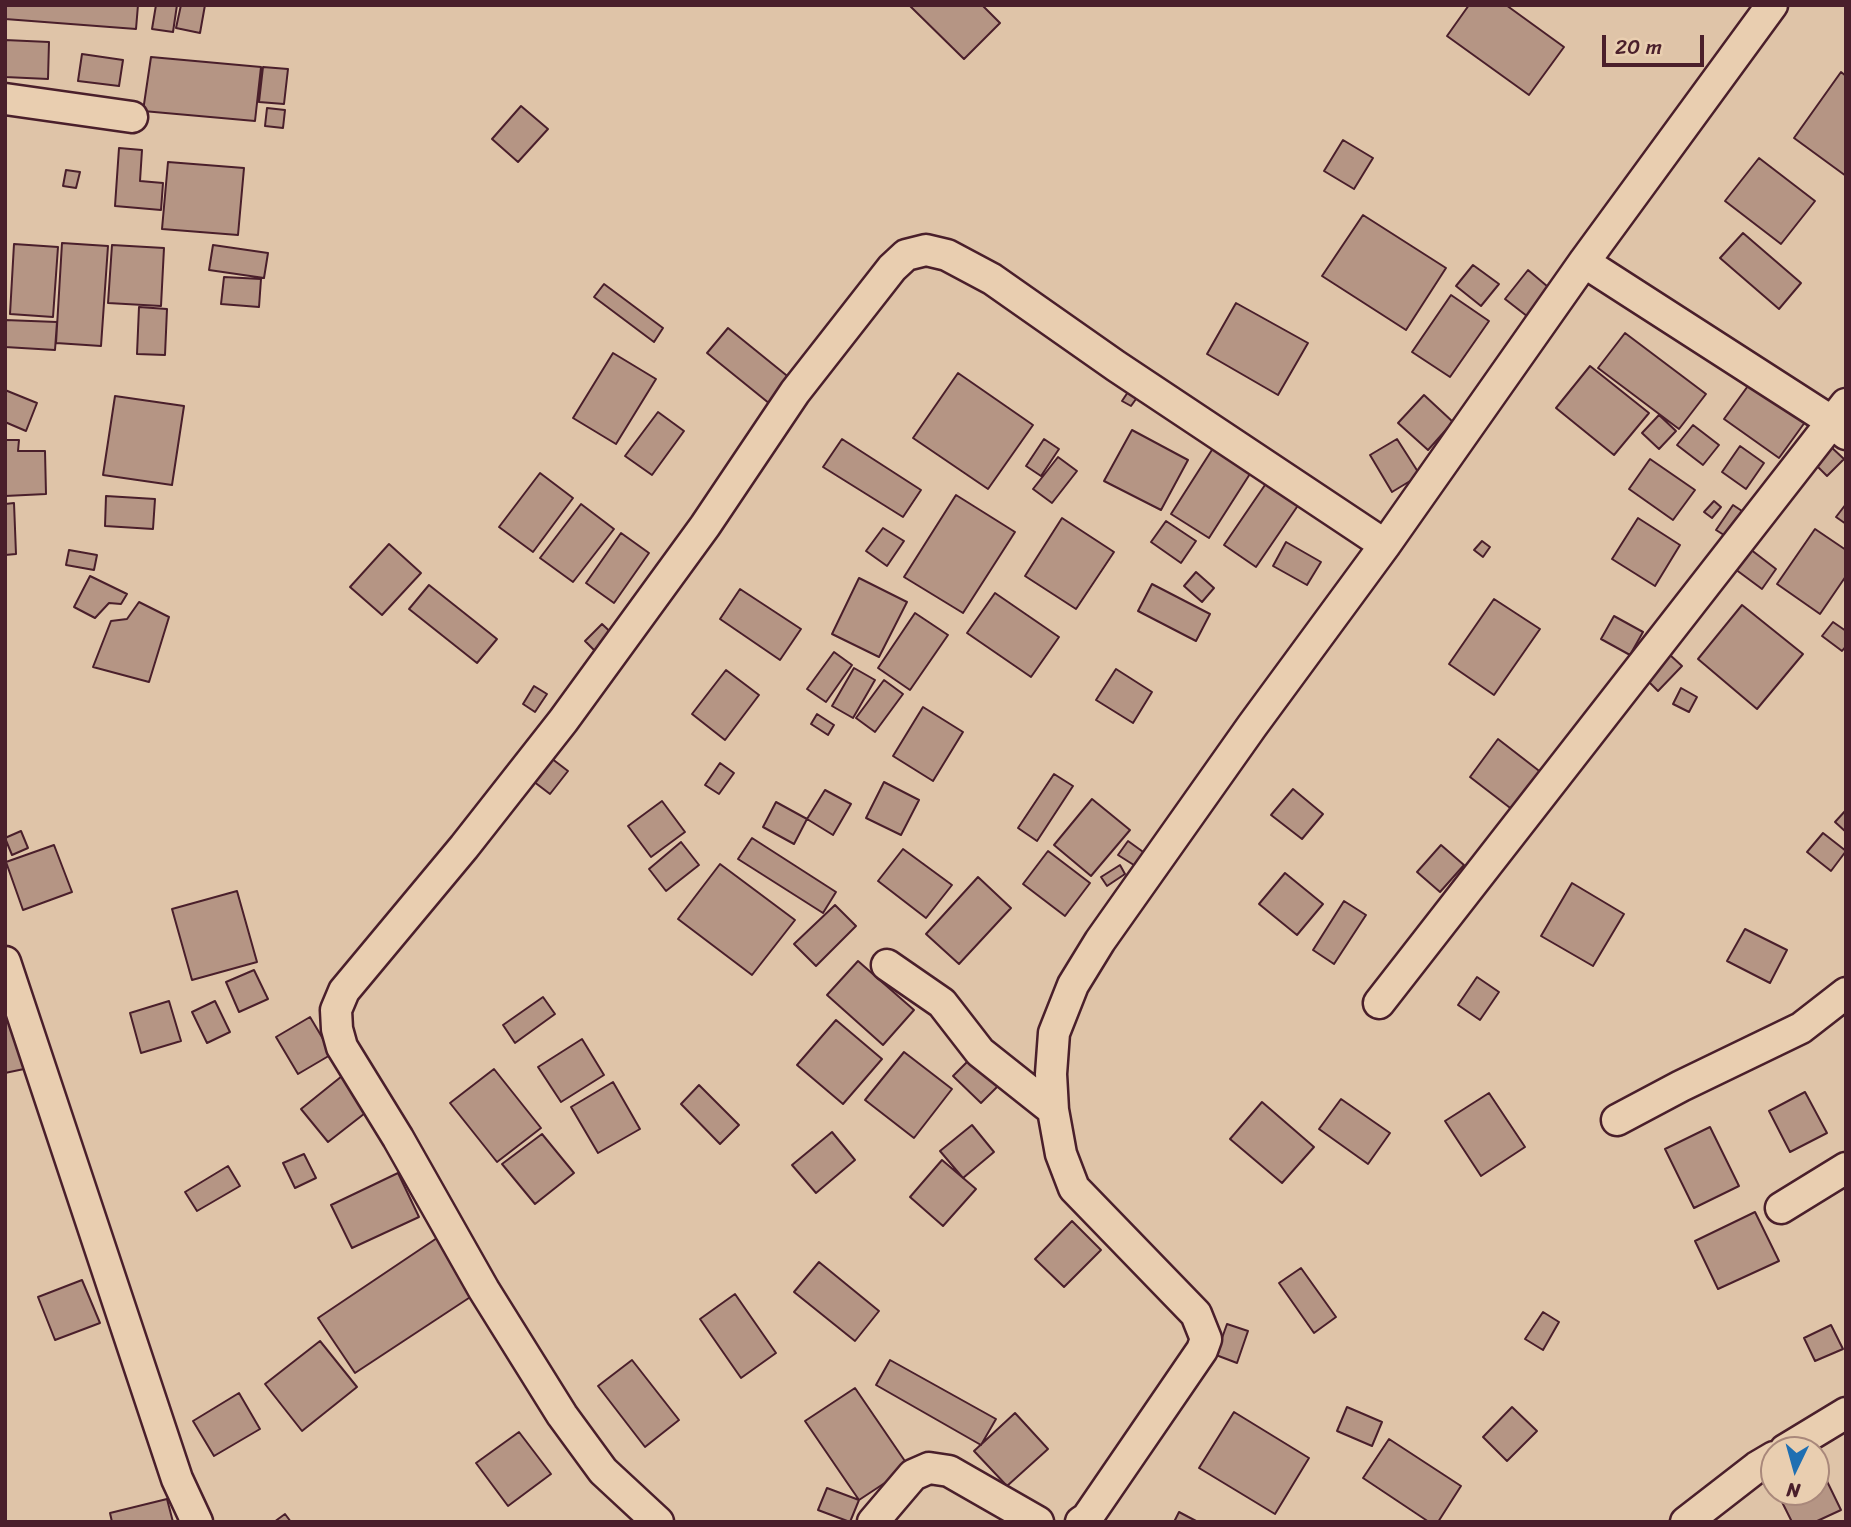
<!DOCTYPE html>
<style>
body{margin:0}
#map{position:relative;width:1851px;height:1527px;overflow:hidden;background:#dfc4a8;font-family:Sriracha,sans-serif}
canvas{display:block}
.frame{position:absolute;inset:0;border:7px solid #4a1f2b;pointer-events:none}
.north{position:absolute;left:1760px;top:1436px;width:70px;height:70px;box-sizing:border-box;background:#e9ceb0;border:2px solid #a9887b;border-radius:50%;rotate:185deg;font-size:19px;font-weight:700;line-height:28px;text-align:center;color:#4a1f2b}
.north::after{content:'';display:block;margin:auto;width:24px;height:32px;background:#1f6fb2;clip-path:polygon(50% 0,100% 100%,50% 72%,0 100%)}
.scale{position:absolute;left:1602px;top:35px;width:102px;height:32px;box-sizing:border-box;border:4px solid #4a1f2b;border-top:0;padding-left:9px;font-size:21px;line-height:24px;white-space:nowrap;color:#4a1f2b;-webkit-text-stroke:5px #e9ceb0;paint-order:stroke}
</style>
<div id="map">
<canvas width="1851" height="1527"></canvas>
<div class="frame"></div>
<div class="north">N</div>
<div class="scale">20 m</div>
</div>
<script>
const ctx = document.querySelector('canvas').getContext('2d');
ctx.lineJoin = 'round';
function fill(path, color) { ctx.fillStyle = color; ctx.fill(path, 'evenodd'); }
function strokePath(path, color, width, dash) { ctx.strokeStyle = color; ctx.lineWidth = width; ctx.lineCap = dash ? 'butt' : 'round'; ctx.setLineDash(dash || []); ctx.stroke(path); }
const building = new Path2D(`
 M5 5H138L136 29 5 19Z
 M156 5H177L173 32 152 29Z
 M181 5H205L200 33 176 28Z
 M909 5H982L1000 23 964 59Z
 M1469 5H1506L1564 47 1529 95 1447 36Z
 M5 40 49 42 48 79 5 77Z
 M82 54 123 60 119 86 78 81Z
 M151 57 261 67 255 121 143 111Z
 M263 67 288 69 284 104 259 102Z
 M1841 72 1846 76V176L1794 138Z
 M521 106 548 129 518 162 492 139Z
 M267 108 285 110 283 128 265 126Z
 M1343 140 1373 158 1354 189 1324 171Z
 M119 148 142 150 140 181 163 183 161 210 115 206Z
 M1759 158 1815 201 1781 244 1725 201Z
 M168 162 244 168 238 235 162 229Z
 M66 170 80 172 76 188 63 186Z
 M1363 215 1446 268 1406 330 1322 276Z
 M1743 233 1801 283 1779 309 1720 258Z
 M62 243 108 246 101 346 56 343Z
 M14 244 58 247 53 317 10 314Z
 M112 245 164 248 161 306 108 303Z
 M213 245 268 253 264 278 209 270Z
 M1473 265 1499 284 1481 306 1456 286Z
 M1528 270 1554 292 1532 320 1505 299Z
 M224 277 261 279 259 307 221 304Z
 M604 284 663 328 654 342 594 297Z
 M1451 295 1489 321 1450 377 1412 352Z
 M1236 303 1308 343 1278 395 1207 354Z
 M139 307 167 309 165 355 137 354Z
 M5 320 57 322 55 350 5 347Z
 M728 328 791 379 770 404 707 353Z
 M1625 333 1706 394 1679 429 1598 368Z
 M613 353 656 379 616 444 573 418Z
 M1590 366 1649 413 1614 455 1556 408Z
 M958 373 1033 425 988 489 913 438Z
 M1753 379 1808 418 1779 458 1724 419Z
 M1132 386 1141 392 1131 406 1122 401Z
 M5 390 37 403 26 431 5 422Z
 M1424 395 1453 422 1428 450 1398 423Z
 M115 396 184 406 172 485 103 475Z
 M658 412 684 431 652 475 625 456Z
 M1659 415 1676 431 1659 449 1642 433Z
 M1693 425 1719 445 1703 465 1677 445Z
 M1132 430 1188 460 1161 510 1104 481Z
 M842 439 921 490 903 517 823 467Z
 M1044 439 1059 449 1041 476 1026 466Z
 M1397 439 1420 475 1392 492 1370 455Z
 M5 440H19L18 451H45L46 494 5 496Z
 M1217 442 1255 466 1209 538 1171 514Z
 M1740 446 1764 463 1746 489 1722 472Z
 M1830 446 1844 459 1827 476 1814 463Z
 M1058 457 1077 471 1052 503 1033 489Z
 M1650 459 1695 490 1673 520 1629 489Z
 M540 473 573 498 533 552 499 527Z
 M1267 482 1299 504 1256 567 1224 545Z
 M956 495 1015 532 963 613 904 577Z
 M106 496 155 499 153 529 105 526Z
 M1714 501 1721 507 1712 518 1704 512Z
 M14 503 16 554 5 555V504Z
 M581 504 614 529 573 582 540 558Z
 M1846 504V524L1836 517Z
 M1733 505 1751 517 1735 542 1716 530Z
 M1062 518 1114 552 1076 609 1025 576Z
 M1638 518 1680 545 1655 586 1612 559Z
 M1166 521 1196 541 1181 563 1151 542Z
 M883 528 904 541 887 566 866 551Z
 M1815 529 1846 550V576L1820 614 1777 584Z
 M621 533 649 553 614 603 586 583Z
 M1482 541 1490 547 1483 557 1474 550Z
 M1286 542 1321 562 1307 585 1273 566Z
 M389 544 421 573 382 615 350 587Z
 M1750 549 1776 569 1762 589 1735 569Z
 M69 550 97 555 94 570 66 565Z
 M1196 572 1214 588 1202 602 1184 586Z
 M90 576 127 594 121 604 109 603 95 618 74 607Z
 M859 578 907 602 879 657 832 634Z
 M1152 584 1210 614 1196 641 1138 611Z
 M429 585 497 639 477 663 409 609Z
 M740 589 801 629 780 660 720 619Z
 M995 593 1059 637 1031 677 967 633Z
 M1494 599 1540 629 1494 695 1449 664Z
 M139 602 169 617 149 682 93 667 111 621 127 619Z
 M1742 605 1803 654 1757 709 1698 659Z
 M915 613 948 635 910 690 878 668Z
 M1614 616 1643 632 1630 655 1601 639Z
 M1833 622 1846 631V646L1842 651 1822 636Z
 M602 624 619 640 602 658 585 641Z
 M834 652 852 665 826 702 807 689Z
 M1670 655 1682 666 1658 691 1646 679Z
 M854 668 875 680 853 718 832 706Z
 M1116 669 1152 692 1133 723 1096 700Z
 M726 670 759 695 725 740 692 714Z
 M884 680 903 694 875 732 856 718Z
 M534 686 547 694 535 712 523 704Z
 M1681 688 1697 697 1689 712 1673 704Z
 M923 707 963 732 933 781 893 756Z
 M817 714 834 725 828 735 811 724Z
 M1498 739 1547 777 1518 814 1470 777Z
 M547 755 568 771 550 794 529 778Z
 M720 763 734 773 719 794 705 785Z
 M1054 774 1073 786 1037 841 1018 828Z
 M884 782 919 800 901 835 866 818Z
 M1293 789 1323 814 1302 839 1271 815Z
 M825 790 851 804 833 835 807 819Z
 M1092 799 1130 830 1091 876 1054 845Z
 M662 801 685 832 651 857 628 826Z
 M776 802 807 819 794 844 763 827Z
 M1846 810V832L1835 822Z
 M21 831 28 848 12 855 5 838Z
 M1823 833 1846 851 1831 871 1807 852Z
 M752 838 836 892 823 913 738 859Z
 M1128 841 1146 854 1137 867 1118 855Z
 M681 842 699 865 666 891 649 869Z
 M54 845 72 892 23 910 6 862Z
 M1441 845 1464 865 1440 892 1417 872Z
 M903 849 952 885 926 918 878 881Z
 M1048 851 1090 883 1065 916 1023 884Z
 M720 864 795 920 752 975 678 919Z
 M1120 865 1125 874 1107 886 1101 877Z
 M1285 873 1323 904 1297 935 1259 904Z
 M978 877 1011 908 959 964 926 934Z
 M1572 883 1624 914 1593 966 1541 936Z
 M237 891 257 962 192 980 172 909Z
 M1344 901 1366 915 1334 964 1313 950Z
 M835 905 856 926 816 966 794 944Z
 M1745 929 1787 950 1770 983 1727 961Z
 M858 961 914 1010 883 1045 827 995Z
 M254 970 268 999 239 1012 226 982Z
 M1477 977 1499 992 1480 1020 1458 1005Z
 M5 978 24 1069 5 1073Z
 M543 997 555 1014 515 1043 503 1025Z
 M169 1001 181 1041 141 1053 130 1013Z
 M215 1001 230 1032 207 1043 192 1012Z
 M310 1017 332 1054 298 1074 276 1037Z
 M836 1020 882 1059 843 1104 797 1065Z
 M582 1039 604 1075 561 1102 538 1067Z
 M978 1051 1006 1078 981 1103 953 1076Z
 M904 1052 952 1089 914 1138 865 1100Z
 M494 1069 541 1128 497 1162 450 1103Z
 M342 1076 369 1110 328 1142 301 1109Z
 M613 1082 640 1129 598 1153 571 1107Z
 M699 1085 739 1125 720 1144 681 1104Z
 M1805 1092 1827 1133 1790 1152 1769 1111Z
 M1489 1093 1525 1147 1481 1176 1445 1121Z
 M1341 1099 1390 1133 1368 1164 1319 1129Z
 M1262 1102 1314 1147 1282 1183 1230 1139Z
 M972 1125 994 1152 963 1178 940 1151Z
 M1710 1127 1739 1186 1694 1208 1665 1149Z
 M832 1132 855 1160 816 1193 792 1165Z
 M542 1134 574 1173 535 1204 502 1164Z
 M304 1154 316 1178 295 1188 283 1163Z
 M942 1160 976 1189 943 1226 910 1197Z
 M228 1166 240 1186 197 1211 185 1192Z
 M398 1173 419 1217 352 1248 331 1205Z
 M1755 1212 1779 1261 1718 1289 1695 1241Z
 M1072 1221 1101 1250 1064 1287 1035 1259Z
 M443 1234 481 1290 355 1373 318 1318Z
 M819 1262 879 1311 855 1341 794 1292Z
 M1301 1268 1336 1317 1314 1333 1279 1283Z
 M82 1280 100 1323 55 1340 38 1297Z
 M735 1294 776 1353 741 1378 700 1319Z
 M1543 1312 1559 1322 1543 1350 1525 1339Z
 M1227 1324 1248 1331 1237 1363 1216 1355Z
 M1831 1325 1843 1349 1815 1361 1804 1338Z
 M320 1341 357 1387 302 1431 265 1384Z
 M632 1360 679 1420 645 1447 598 1386Z
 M890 1360 996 1419 981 1445 876 1385Z
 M855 1388 909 1467 859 1500 805 1421Z
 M239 1393 260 1429 214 1456 193 1421Z
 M1347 1407 1382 1422 1372 1446 1337 1431Z
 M1512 1407 1537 1431 1507 1461 1483 1437Z
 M1234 1412 1309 1458 1275 1514 1199 1468Z
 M1015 1413 1048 1449 1007 1486 974 1451Z
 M519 1432 551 1474 508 1506 476 1463Z
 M1389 1439 1461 1486 1438 1522H1429L1363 1478Z
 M1822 1471 1841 1510 1815 1522H1792L1777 1492H1816V1473Z
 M827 1488 859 1500 850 1522 818 1510Z
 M167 1499 173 1522H112L110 1513Z
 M1179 1512 1198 1522H1174Z
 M285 1514 291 1522H274Z`);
const minor = new Path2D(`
 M5 99 132 117
 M1584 262 1831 421 1846 434
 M5 962 177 1479 197 1522
 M887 965 942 1003 980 1052 1053 1110
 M1379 1003 1846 404
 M1617 1120 1681 1086 1801 1028 1846 993
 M1781 1208 1846 1168
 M1785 1450 1846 1413
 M658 1522 603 1471 562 1415 484 1290 398 1138 342 1047 337 1029 336 1010 344 991 464 847 563 721 705 526 795 392 892 268 906 255 926 250 947 255 992 279 1116 366 1385 545
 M873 1522 913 1475 929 1468 949 1471 1038 1522
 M1081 1522 1087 1518 1202 1350 1206 1339 1196 1314 1074 1188 1061 1154 1053 1110 1051 1074 1054 1033 1073 985 1100 941 1252 726 1385 545 1584 262 1772 5
 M1686 1522 1757 1467 1774 1457`);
fill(building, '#b59584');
strokePath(building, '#4a1f2b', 2);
strokePath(minor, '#4a1f2b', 35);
strokePath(minor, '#e9ceb0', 30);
</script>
